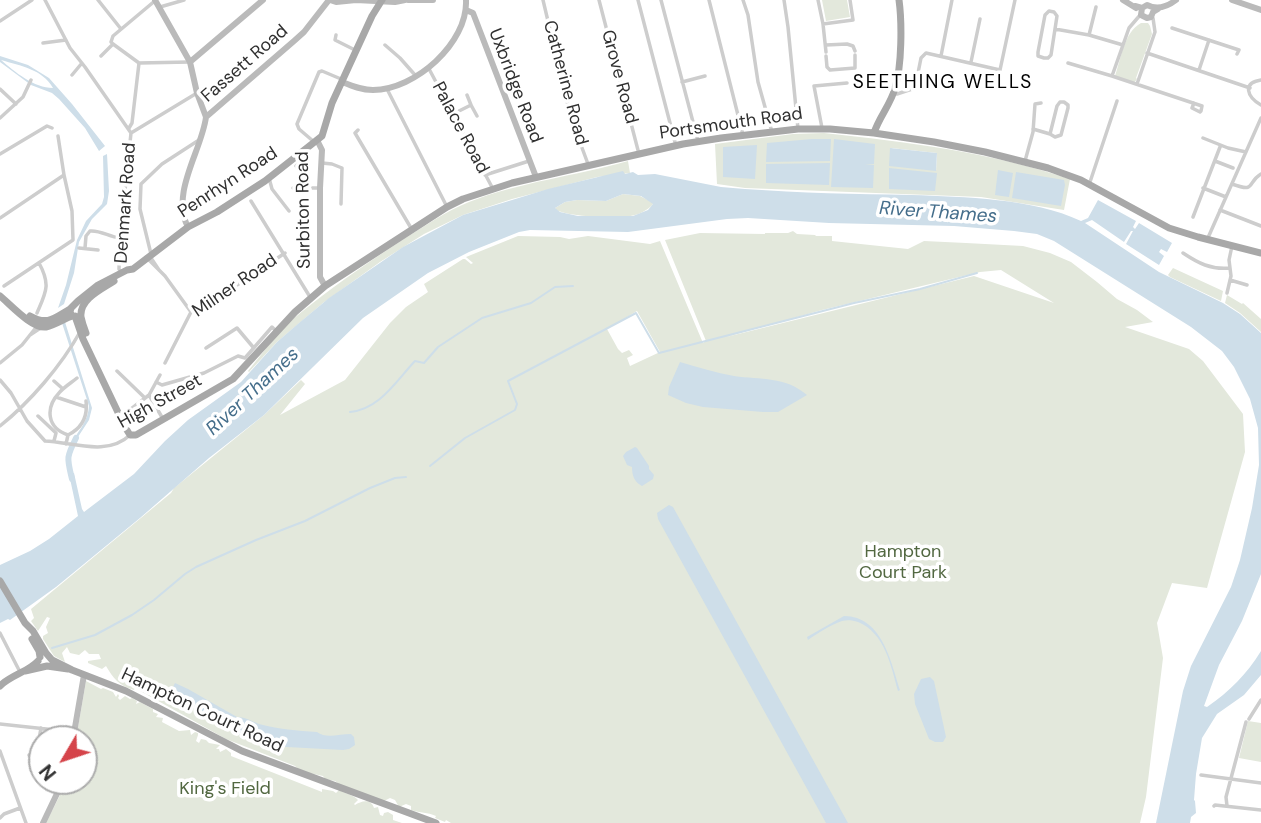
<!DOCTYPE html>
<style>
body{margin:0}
#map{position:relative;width:1261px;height:823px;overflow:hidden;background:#fff;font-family:"DM Sans",sans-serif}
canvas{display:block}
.north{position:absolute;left:28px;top:725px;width:70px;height:70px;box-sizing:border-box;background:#fff;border:2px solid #acacac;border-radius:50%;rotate:231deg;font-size:19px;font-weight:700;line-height:28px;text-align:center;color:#303030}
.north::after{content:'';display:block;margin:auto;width:24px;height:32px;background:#d5444a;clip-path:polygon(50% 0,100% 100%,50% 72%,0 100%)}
</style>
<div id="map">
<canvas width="1261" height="823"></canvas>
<div class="north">N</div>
</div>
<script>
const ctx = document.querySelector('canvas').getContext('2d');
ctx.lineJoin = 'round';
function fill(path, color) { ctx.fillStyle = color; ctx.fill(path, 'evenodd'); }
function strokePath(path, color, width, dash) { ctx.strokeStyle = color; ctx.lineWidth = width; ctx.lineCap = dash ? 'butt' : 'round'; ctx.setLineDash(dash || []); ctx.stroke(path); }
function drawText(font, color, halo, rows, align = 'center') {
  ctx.font = font + ' "DM Sans",sans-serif'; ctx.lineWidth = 7; ctx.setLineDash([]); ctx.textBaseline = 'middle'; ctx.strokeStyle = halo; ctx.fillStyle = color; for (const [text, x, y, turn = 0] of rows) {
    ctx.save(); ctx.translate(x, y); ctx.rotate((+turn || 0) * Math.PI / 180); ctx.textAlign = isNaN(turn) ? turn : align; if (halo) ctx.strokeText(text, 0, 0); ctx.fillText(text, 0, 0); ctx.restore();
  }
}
const green = new Path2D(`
 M822 0H847L850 17 826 21Z
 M1141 23H1148L1150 26 1152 34 1136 78 1137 79 1134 83 1115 76C1121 59 1124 32 1141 23Z
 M824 133C907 142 990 152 1070 179L1064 210 981 197 745 188 717 184 715 144 793 134ZM891 148 937 153 936 171Z
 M628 161 630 173 597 177 512 199 463 215 424 234 380 262 323 303 277 342 249 372 248 371C261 355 278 332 293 319 328 290 365 264 404 239 425 226 446 211 469 202 520 182 575 176 628 161Z
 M623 194 640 196 654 203C649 209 642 213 635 215 620 219 569 217 556 210L555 208 565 202 577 200 606 201Z
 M793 231 797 234 815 235 816 236H832V241L908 249 924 241 966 243 1023 246 1050 253 1071 262 1097 282 1117 299 1137 310 1153 322 1125 327 1189 349 1203 361 1243 414 1245 452 1207 588 1172 583 1157 623 1163 658 1146 797 1140 823H451L446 820 445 822 435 818 436 816C427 812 421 813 411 810V806L406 804 399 807 395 800 390 798 384 801 342 786 335 781 325 779 323 776 300 771 295 766 226 739 135 688 134 690C119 686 113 678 106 666L102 669 88 663V661L101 659 99 654H89L85 650 79 655 70 653 67 647 62 653 65 662 54 656 43 639V636L48 633 46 627 50 618 47 617 38 631 31 621 34 618 31 609 171 493 174 488 264 415 301 380 305 384 280 415 345 380 390 323 406 307 428 292 424 284 463 259H465L471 264 473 263 466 257 518 236 560 237 569 239 588 236 650 244 660 241 703 343 706 341 665 240 700 233 765 234V233H788ZM1001 270 1054 303 974 276 726 337 822 310 980 272ZM637 311 660 352 630 366 627 358 633 355 629 350 622 353 618 349 607 329Z
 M1173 268 1223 291 1221 301 1170 277 1168 275Z
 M1227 295 1242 304 1243 303 1261 319V332L1240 313 1225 303Z
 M86 681 101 689 103 688 113 692 116 697 118 694 119 696 118 698 120 700 125 696 130 699 132 698 137 701 136 704 140 702 153 709V712L158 714 156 717 163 718 162 722 179 731 190 730 191 735 195 732 198 733V735L196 741 199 743 201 739 206 740 209 743 220 745 216 749H219L220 752 226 749 231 753V756L322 792V789L333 791 336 793 339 790C344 793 354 795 358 800L354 804 355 805C361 801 371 798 374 808L378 807 380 815 383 816 384 813 388 812 393 815V820L402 823H46L67 781H84V739H76Z
 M1248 721 1261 723V762L1239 758Z`);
const water = new Path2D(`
 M0 56 28 65 49 78 72 104 105 146 99 151 85 128 59 99 52 93 31 85 0 62ZM1 60C21 66 42 69 53 88 34 88 15 72 1 60Z
 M812 139H831L830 161 766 162 767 143Z
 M834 139 875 144 874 164H865L874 165 873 188 831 187Z
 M757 145 755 179 723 177V147Z
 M890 148 937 153 936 171 889 166Z
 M107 154 109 191 107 204 92 219 79 242 74 273 64 304 58 308 66 285 77 240 86 221 102 204 104 197 103 156Z
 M830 163 829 185 766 183V164Z
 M889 168 937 173 935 191 889 189Z
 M998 170 1013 173 1009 197 995 195Z
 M623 171 625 174 633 172 638 175 655 174 721 187 745 189C800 193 856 194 911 195 965 197 1032 198 1081 221L1088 218 1098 200 1136 221 1133 227 1135 229 1139 223 1172 243 1167 252 1161 249 1159 252 1164 256 1159 265 1126 244 1133 231H1131L1124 242 1092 220 1085 223 1159 272 1223 303 1240 314 1261 333V574L1242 621 1219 665 1204 706 1207 707C1230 691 1246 675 1261 651V675L1244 695 1217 714 1202 738 1196 774 1194 800 1195 801 1196 813 1191 817 1190 823H1156L1183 691 1191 666 1231 587 1240 560 1252 508 1259 465 1258 428 1250 399 1234 367 1222 351 1191 327 1054 241 1037 234 1014 231 954 226 829 223 748 218 727 219 628 232 530 230 519 232 469 252 428 273 363 318 264 415 209 458 140 518 56 587 10 620 8 619 0 623V565L30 551 49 539 78 516 69 474 74 473 82 509 84 512 134 474 165 441 188 420 241 382 277 342 299 323 329 298 403 247 463 215 548 189ZM623 194 641 196 653 204 648 210 633 216H578L560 212 555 208 565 202 577 200 606 201Z
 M1016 172 1064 180 1065 185 1061 206 1012 198Z
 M65 322 92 408 89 420 76 440H73C81 428 88 420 89 406L62 323Z
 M680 362C698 367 716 373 734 376 761 380 785 376 807 395L778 412H763L703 407 686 403 668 395 669 387Z
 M635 447 637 448 649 466V469L654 475 653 479 642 486C634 482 632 475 632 467L627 465 623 456 626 452Z
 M669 505 673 507 848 823H826L658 519 657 513Z
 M844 616C882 616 891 662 900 690L898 691C891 666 885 633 858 622 852 620 847 620 842 621 830 625 818 633 808 640L807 637Z
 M930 677 934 681 946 737 943 742H935L929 739 915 704 914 694 921 679Z
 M175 683 188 689 237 717C246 717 251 721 259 724 278 729 298 731 317 732 326 739 339 734 351 734L354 737 355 745 349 749 343 750 268 746C260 742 259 736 249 739 231 730 207 723 198 706L191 707 187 704 179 703 172 689Z`);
const stream = new Path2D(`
 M350 412C380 409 396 381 415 361L424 363 438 347 482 318 531 303 555 287 573 286
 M430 466 465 438 515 410 517 404 508 381 636 313 659 353 854 303 920 289 977 273
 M52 648 95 635 132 615 154 600 185 574 196 567 256 540 305 521 370 488 395 478 406 477`);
const river = new Path2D(`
 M72 479C67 458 66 458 76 438`);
const street = new Path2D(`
 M45 0 70 48 85 67 131 133
 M98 0 121 29
 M156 0 113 36 111 42 113 44 139 63 190 62
 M543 0 571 118 588 164
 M599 0 639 154
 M638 0 676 146
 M661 0 698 141
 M709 0 743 135
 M743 0 748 15 758 82 772 132
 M784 0 788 27 798 129
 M818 0 823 24 853 20 850 0
 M160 7 184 0
 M1049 11 1054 12 1057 16 1051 55 1048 58H1044L1038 56V52L1045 15Z
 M1141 14 1129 28 1112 76 1202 106 1201 111 1200 112 1192 108 1194 103
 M0 21 32 0
 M823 24 826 52
 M1172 28 1239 50 1237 54
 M1055 29 1089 35 1123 45
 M336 35 335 40 355 50
 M1089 35 1096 7
 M43 43 66 40
 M385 45 400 58 415 75
 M826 45 847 44 853 46 855 51
 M1147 53 1250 88
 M101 56 112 45
 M826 56 827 67 830 70 855 68V55
 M941 56 952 0
 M971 62 980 19
 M1068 63 1112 76
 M428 67 493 189
 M1199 70 1209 40
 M72 75 82 63
 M1261 80C1242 83 1247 97 1261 105
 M682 82 705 76
 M1137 84 1155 32 1153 18
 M0 89 16 104
 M387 89 446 205
 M893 93 897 94 915 88 921 58 926 53 1000 70 1015 0
 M467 95 471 105
 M453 114 471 105 477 116
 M0 118 23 97 31 80
 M129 128 132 123 139 63
 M822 128 814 86 847 83
 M1033 129 1050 134 1055 137 1061 135 1068 108V105L1064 102H1060L1057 106 1050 134
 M358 130 355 133 411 228
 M131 133 197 93
 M1203 138 1228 148 1246 152
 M313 141 299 129 297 124 319 72 322 71 341 79
 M0 154 47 126 52 128
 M299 157 303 168 299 170 296 166 301 161
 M1025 161 1033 132 1035 104 1041 103
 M1215 161 1233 168
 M322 163 332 164 342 168 341 204
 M485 175 529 161
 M269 178 272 189 289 211
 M1232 184C1257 193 1246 183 1261 174
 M1089 185 1117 101
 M293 188H320
 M1203 188 1226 197
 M251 201 310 297
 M1220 210 1261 226
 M1193 217 1220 147
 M0 218 64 175
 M1207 240 1261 118
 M79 248 98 250
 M85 248 86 236 90 231C101 230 109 237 120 238
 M1183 253C1198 263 1211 270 1230 268
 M151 254 140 209 141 184 162 164 199 140
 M146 257 165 276 191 312
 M151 258 159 270
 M121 273 119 269 120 238 131 133
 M1230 280 1247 285
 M4 286 73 240 72 211 64 175 58 136
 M1227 293 1231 276 1229 260 1232 246
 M37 313C46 292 51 285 39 263
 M30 335 42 327
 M206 348 237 328 253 347
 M245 358 272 327 275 330
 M0 363 22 345 38 325
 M165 363 191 312 222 295 285 253
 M117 371 145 398
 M0 380 11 393 27 421 45 441C72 442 107 457 130 435
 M54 381 63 389
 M156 382 162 385 204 373 238 356 245 358
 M149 395 163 419
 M56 397 86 407
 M38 416 56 433 54 441
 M122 416 149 395 160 375
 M0 426C30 402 61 366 80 332
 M68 435C47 428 45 408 59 393 64 387 71 383 77 378
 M66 444 68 435C82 428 88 417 86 401
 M0 633 20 672
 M1249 719 1261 700
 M0 724 74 732
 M0 751 26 823
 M29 755 36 756 41 728
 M1201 775 1261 783
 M1214 806 1215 805 1261 810
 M1227 806 1226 797 1246 722
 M0 818 4 814 20 808`);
const secondary = new Path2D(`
 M155 0 190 62 197 93 206 117
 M330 0 336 2 356 0 395 2 405 0
 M408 0H433
 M1123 0 1136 8
 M1232 0 1261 10
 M1135 6 1142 8 1147 5C1157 10 1167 7 1176 0
 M1142 8 1141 15 1147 18 1151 17 1153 12 1158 9
 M466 10 473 13 536 177
 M190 62 263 0
 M342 82C352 86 362 90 373 90 415 90 468 43 466 0
 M206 117 294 41 304 32 329 0
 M317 140 322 150 320 188V277L325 286
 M188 227C170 193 202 150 206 117
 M73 739 84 675
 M43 823 63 781`);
const primary = new Path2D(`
 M874 133C879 117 891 104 895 88 902 66 902 22 899 0
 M0 296C10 304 32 329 46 327 55 325 64 319 72 316
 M30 316C48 326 54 318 70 309
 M72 316 70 312 71 308 78 301 98 285 127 270 133 269 188 227 217 212 265 181 317 140 322 136 332 103 372 16 382 0
 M75 316 83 339 125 427 130 435H136L233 379 295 312 325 286 447 207 463 199 512 183 683 144 721 138 798 129H830L874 133 934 142 985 152 1048 168 1081 180 1169 228 1198 237 1261 253
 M86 333C84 328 82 322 81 317 79 299 102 289 114 281
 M0 581 25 623 33 631 46 653 52 660 72 670 126 691 242 751 436 823
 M32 639 39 651 40 657
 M25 671 47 666 68 669
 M0 686C11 675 28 672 38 661`);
const streetNames = [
 ["Fassett Road",245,64,-41],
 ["Grove Road",619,77,75],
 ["Catherine Road",565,83,75],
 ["Uxbridge Road",515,86,69],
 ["Portsmouth Road",731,124,-8],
 ["Palace Road",460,128,62],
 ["Penrhyn Road",228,183,-33],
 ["Denmark Road",126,203,-86],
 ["Surbiton Road",304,210,-91],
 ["Milner Road",235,286,-34],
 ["High Street",160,402,-29],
 ["Hampton Court Road",202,711,25]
];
const parkNames = [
 ["Hampton",903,552],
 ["Court Park",903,573],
 ["King's Field",225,789]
];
const neighbourhoodNames = [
 ["SEETHING WELLS",943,83]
];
const waterNames = [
 ["River Thames",938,213,4],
 ["River Thames",253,392,-43]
];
fill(green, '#e3e8dc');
fill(water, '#cedee9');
strokePath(stream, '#cedee9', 2);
strokePath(river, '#cedee9', 6);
strokePath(street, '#cdcdcd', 3.5);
strokePath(secondary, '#bababa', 6);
strokePath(primary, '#a8a8a8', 7);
drawText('18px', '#303030', '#fff', streetNames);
drawText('18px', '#526841', '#fff', parkNames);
ctx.letterSpacing = '2px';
drawText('19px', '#000', '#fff', neighbourhoodNames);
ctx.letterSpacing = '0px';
drawText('italic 19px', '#456e8b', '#fff', waterNames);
</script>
